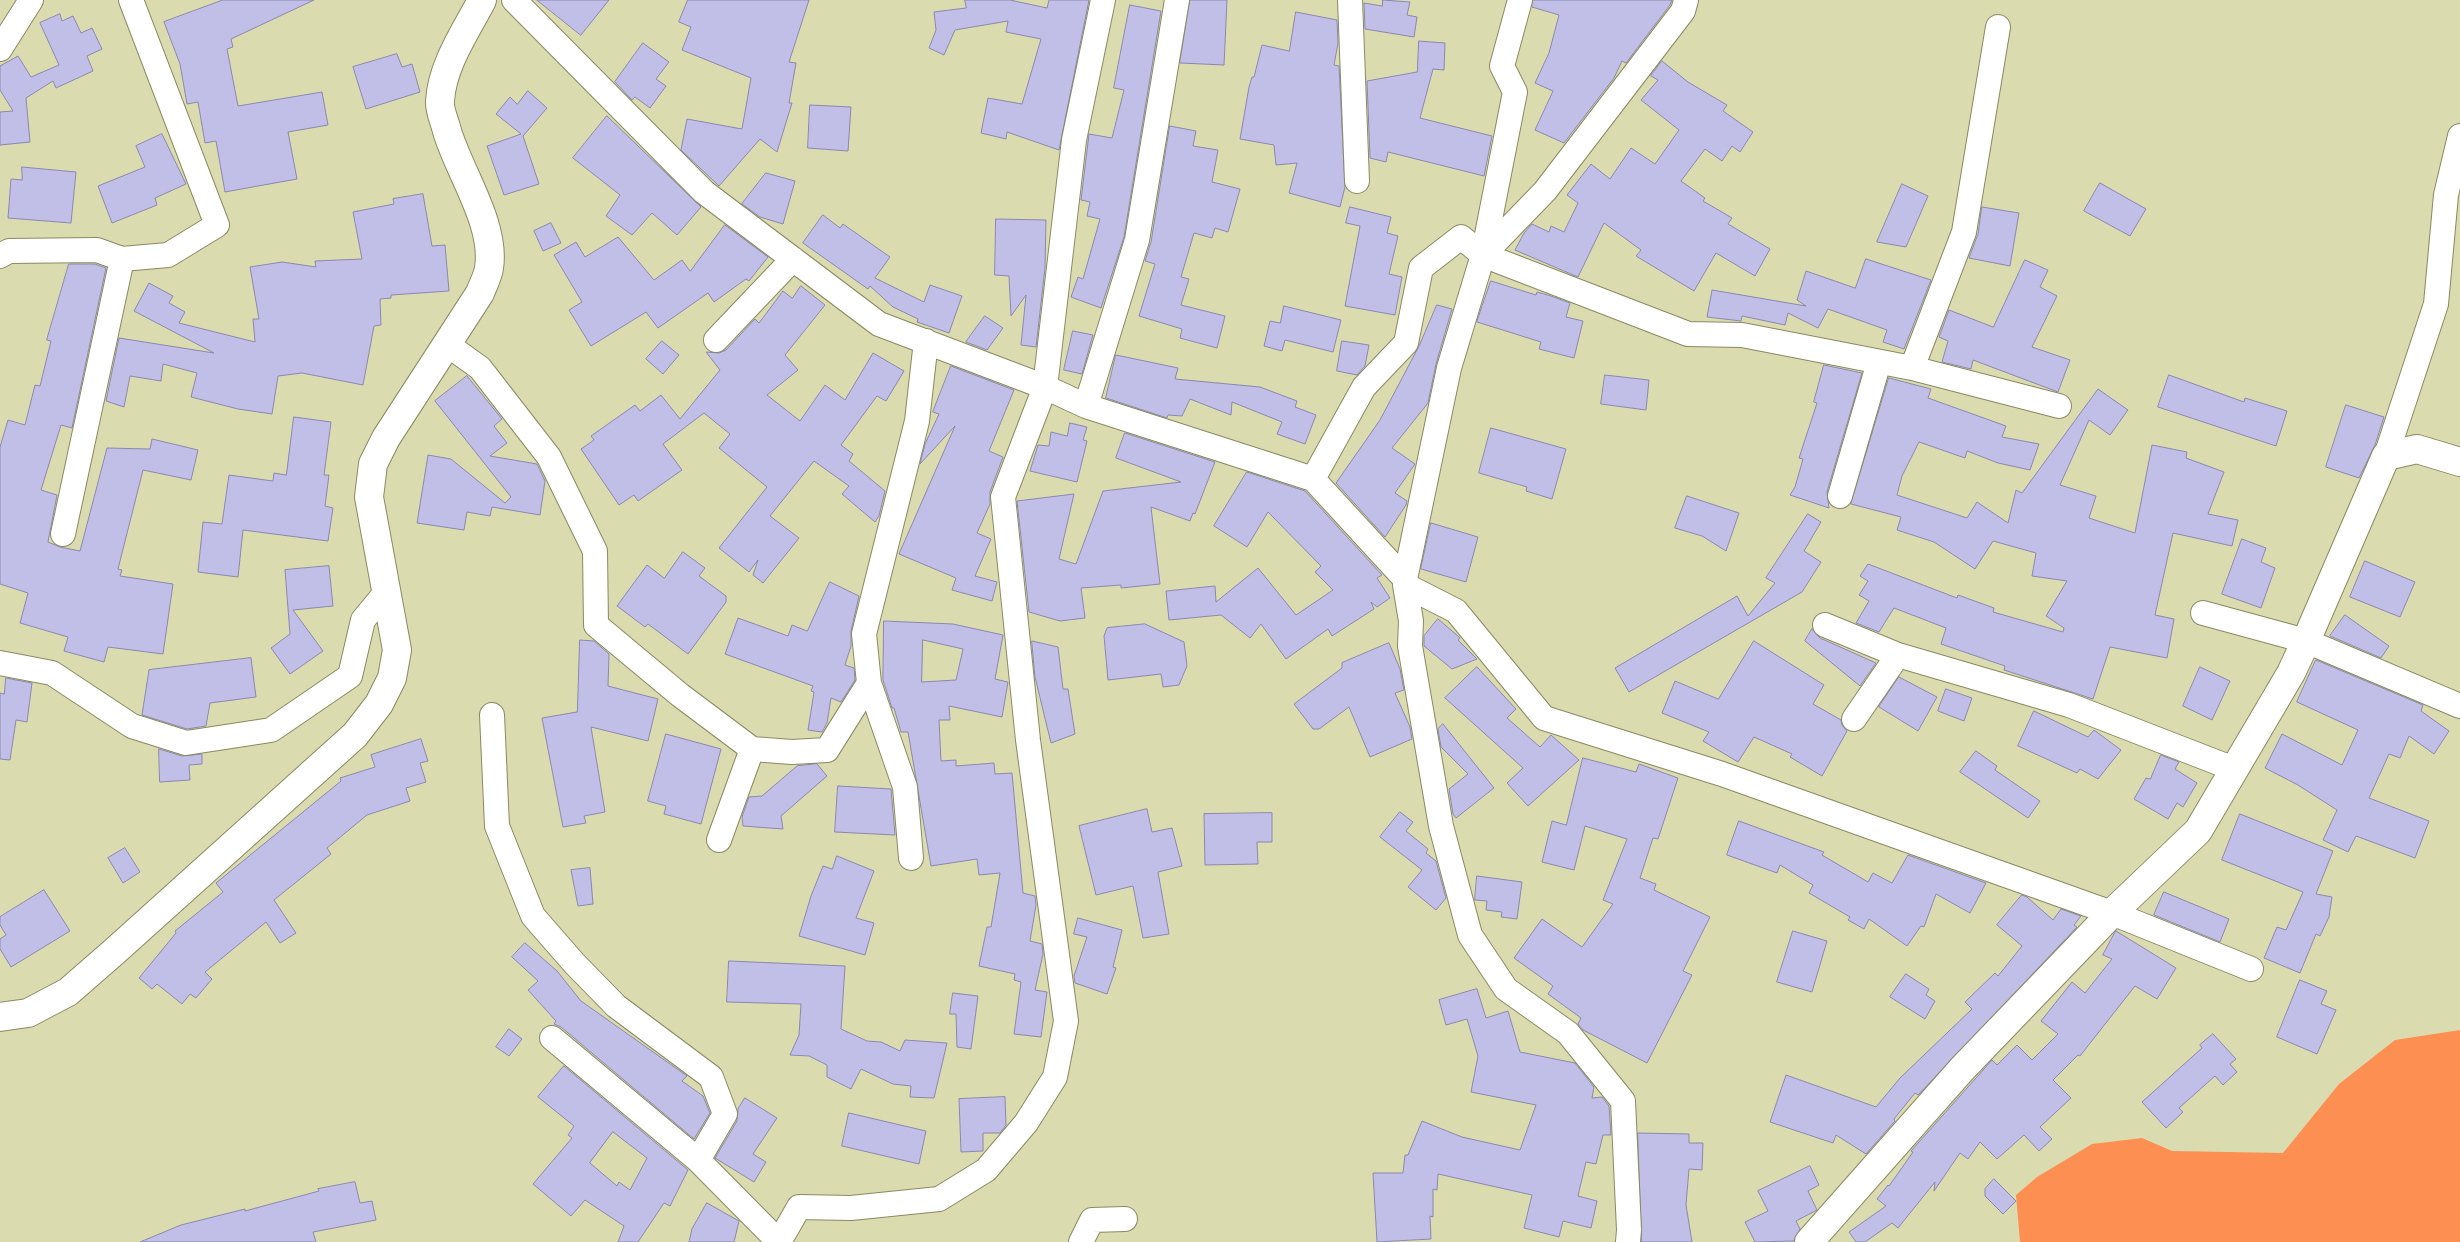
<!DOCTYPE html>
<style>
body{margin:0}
canvas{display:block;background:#dbdbb0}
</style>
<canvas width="2460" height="1242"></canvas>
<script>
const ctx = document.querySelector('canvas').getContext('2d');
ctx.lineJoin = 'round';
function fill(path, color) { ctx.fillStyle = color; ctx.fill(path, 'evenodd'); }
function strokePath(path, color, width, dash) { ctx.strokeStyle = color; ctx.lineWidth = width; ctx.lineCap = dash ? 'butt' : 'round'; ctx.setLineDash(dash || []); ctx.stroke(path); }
const green = new Path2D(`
 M2460 1030V1242H2020L2016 1195 2037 1177 2092 1144 2142 1138 2172 1151 2283 1153 2339 1084 2395 1040Z`);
const building = new Path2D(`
 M223 0H314L231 39 233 47 227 49 238 106 322 92 328 125 288 132 297 179 225 192 216 141 205 143 198 102 187 104 180 64 164 22Z
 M537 0H609L581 35Z
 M688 0H809L789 62 796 63 789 103H792L777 152 760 139 719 186 681 150 687 119 742 129 751 78 682 50 691 27 679 22Z
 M965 0H1010L1047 8 1049 0H1089L1059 150 1007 132 1006 139 981 133 988 98 1022 104 1041 39 1006 32 1008 21 955 30 944 55 929 48 936 30 934 12 966 8Z
 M1190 0H1227L1224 65 1180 63Z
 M1383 0 1410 2 1407 15 1417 17 1414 37 1365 29 1364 3 1382 6Z
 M1533 0H1672L1670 5 1626 63 1622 61 1614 78 1564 143 1535 130 1553 91 1535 83 1549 53 1559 15 1532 7Z
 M1130 5 1161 11 1124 237 1101 308 1071 297 1078 277 1083 279 1100 219 1087 216 1090 202 1081 200 1088 142 1089 134 1112 138 1124 90 1114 88Z
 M1296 12 1337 20 1338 43 1334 65 1339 66 1345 187 1340 207 1289 193 1297 163 1276 165 1274 145 1240 139 1249 87 1252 77H1254L1262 45 1289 51Z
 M60 14 62 21 73 16 81 33 92 28 102 49 87 56 93 71 56 88 53 81 26 98 30 142 0 145V112L13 111 0 90V66L18 56 31 77 59 65 40 23Z
 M1419 41 1445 43 1444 70 1433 69 1420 118 1492 136 1484 176 1388 152 1386 162 1370 158 1367 81 1417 72Z
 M643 43 669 62 656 79 666 86 650 108 635 97 632 100 615 82Z
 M397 54 402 67 412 64 420 92 366 109 353 67Z
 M1662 61 1688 82 1727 105 1723 111 1753 132 1740 152 1732 146 1722 161 1705 149 1681 181 1705 198 1703 201 1732 218 1728 224 1770 249 1755 276 1716 253 1694 291 1636 256 1641 250 1604 223 1578 277 1515 250 1524 233 1532 224 1549 232 1551 226 1564 232 1578 203 1567 195 1591 164 1610 179 1631 148 1655 164 1679 130 1641 100 1658 80 1651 76Z
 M528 91 547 108 523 136 539 184 504 195 487 146 521 134 496 114 510 97 517 104Z
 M810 105 851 107 848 151 808 148Z
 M607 116 701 207 677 235 652 213 632 235 606 216 620 195 573 158Z
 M1170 126 1196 131 1193 146 1218 150 1212 182 1240 189 1228 232 1215 228 1212 238 1194 233 1181 277 1189 279 1181 305 1225 316 1217 348 1180 338 1182 329 1139 316 1155 264 1145 261 1151 242Z
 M162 134 186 184 155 198 157 205 112 223 98 186 145 167 136 146Z
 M22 167 76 172 71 223 8 218 11 179 22 180Z
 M766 173 795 181 783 224 760 217 742 204Z
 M2100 183 2146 209 2130 236 2084 211Z
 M1902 184 1928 196 1906 247 1877 242Z
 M423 194 432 246 445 245 449 291 391 295V298L380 299 381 325 374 326 363 385 302 373 278 376 272 414 238 409 191 397 197 373 163 364 161 381 130 376 124 407 106 401 119 338 214 353 134 311 149 283 173 296 169 303 185 312 179 323 255 342 253 319H259L250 267 282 262 316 267 315 261 362 259 353 212 394 204 393 199Z
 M1350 207 1391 217 1387 233 1398 236 1389 274 1402 277 1395 315 1345 306 1360 226 1346 223Z
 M1982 207 2019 213 2010 266 1969 258 1978 234Z
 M823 215 840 228 843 224 890 257 875 278 924 302 930 285 962 296 949 333 917 322 918 319 893 307 870 286 868 289 803 243Z
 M996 219 1046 220 1045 268 1036 347 1021 345 1026 295 1011 316 1009 276 995 275Z
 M551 223 561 243 543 251 534 231Z
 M725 225 768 257 749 281 746 279 714 302 708 293 658 328 646 312 591 346 569 310 582 302 554 255 576 242 585 257 618 237 654 280 682 260 690 271Z
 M1866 259 1931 280 1904 349 1883 342 1887 330 1828 309 1818 328 1788 313 1785 325 1742 316 1741 321 1707 317 1712 290 1806 306 1797 300 1806 271 1855 288Z
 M2025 260 2048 270 2040 287 2057 296 2032 347 2070 360 2058 392 1973 360 1971 369 1942 362 1948 341 1939 337 1949 310 1993 327Z
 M69 264H95L106 268 72 428 61 425 41 490 57 495 48 542 60 547 80 551 107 448 150 449 152 439 198 450 191 480 143 470 118 569 122 570 120 576 173 584 163 654 108 647 104 662 64 651 68 637 20 623 28 593 0 584V447L8 420 25 425 35 385 40 386 51 341 47 340Z
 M1491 281 1536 295 1537 292 1551 296 1570 303 1566 317 1583 321 1574 358 1539 349 1541 342 1477 322Z
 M801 286 825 305 785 355 798 370 767 395 800 421 825 385 845 400 873 353 904 371 886 401 877 396 841 445 853 454 849 461 885 491 879 516 875 522 842 494 849 486 814 461 770 516 799 538 763 583 753 575 758 560 749 572 719 548 767 487 719 448 730 434 704 413 663 444 682 470 638 501 634 495 619 505 581 449 594 440 591 436 635 405 640 411 661 395 680 419 720 370 706 352 719 353 726 350 755 319 759 323 783 291 792 298Z
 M1437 305 1452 309 1436 364 1428 403 1392 448 1415 464 1395 493 1407 501 1406 505 1385 537 1336 483 1380 420 1419 346Z
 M1284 306 1341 320 1333 352 1285 340 1282 351 1264 346 1270 321 1280 323Z
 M985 316 1003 328 987 350 966 342Z
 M1073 331 1093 335 1082 374 1064 370Z
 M662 341 679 355 663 374 646 359Z
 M1342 341 1369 345 1365 366 1357 375 1337 371Z
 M1116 355 1178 368 1175 379 1260 387 1297 401 1295 407 1316 415 1305 444 1277 434 1282 422 1232 402 1231 415 1190 399 1182 416 1168 415 1167 418 1106 398Z
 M1824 365 1862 373 1827 492 1829 508 1790 495 1795 487 1803 459 1799 458 1817 403 1814 402Z
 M951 366 1014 390 989 451 1003 457 990 492V504L977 533 991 539 975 576 997 582 992 601 952 590 956 578 899 554 955 426 920 464 925 444 939 414 933 412Z
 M1605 375 1649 380 1646 410 1601 404Z
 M2169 375 2244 402 2245 398 2287 411 2276 446 2158 407Z
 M467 376 502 419 494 426 507 443 490 456 537 464 545 481 540 515 492 507 490 516 467 512 464 530 417 523 428 455 451 459 505 503 511 497 435 401Z
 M1889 378 1931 389 1928 398 2006 426 2002 437 2039 444 2030 470 1998 463 1967 451 1965 458 1919 442 1902 476 1897 495 1967 518 1977 502 2008 523 2016 490 2022 493 2098 389 2128 410 2110 435 2089 420 2060 485 2096 496 2089 518 2135 533 2152 445 2187 452 2186 458 2224 472 2208 514 2238 520 2232 546 2173 533 2155 615 2174 619 2167 658 2110 647 2093 699 2004 670 2005 666 1941 644 1946 628 1894 608 1879 632 1856 623 1869 601 1859 595 1868 581 1860 576 1868 564 1957 598 1958 595 1994 608 1993 612 2063 632 2064 628 2046 616 2067 581 2032 576 2036 553 1993 541 1975 569 1934 542 1897 530 1901 517 1851 504Z
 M2346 405 2384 417 2375 445 2359 478 2326 467Z
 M294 417 331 422 324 475H329L325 506 333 508 328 541 243 530 238 577 198 572 203 522 222 524 229 475 273 481 274 473 286 475Z
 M1070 423 1087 427 1083 440 1087 441 1077 482 1030 471 1038 445 1049 446 1051 432 1067 436Z
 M1491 428 1566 449 1552 499 1526 491 1527 487 1479 473Z
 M1125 433 1215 462 1195 514 1193 513 1190 521 1151 507 1160 584 1121 588V585L1081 588 1085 618 1060 621 1029 612 1017 501 1074 494 1059 559 1076 564 1103 491 1181 482 1116 458Z
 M1247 472 1305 491 1382 575 1377 578 1390 598 1377 607 1371 602 1374 609 1332 636 1328 629 1286 659 1261 624 1250 638 1221 615 1169 620 1166 591 1215 586 1216 602 1258 568 1296 615 1333 590 1315 572 1321 566 1268 512 1247 547 1214 526Z
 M1687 496 1739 513 1726 551 1702 536 1675 528Z
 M1808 514 1821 522 1804 551 1821 562 1802 592 1629 692 1615 668 1737 596 1748 616 1775 583 1766 578Z
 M1431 523 1478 537 1466 582 1421 569Z
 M2242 539 2266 548 2261 562 2275 568 2261 608 2222 594Z
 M683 552 705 568 699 576 726 596V602L688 654 648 624 645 627 617 606 647 565 664 578Z
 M2365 561 2415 582 2400 617 2350 597Z
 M329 566 333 606 293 610 323 651 290 674 271 648 290 634 285 570Z
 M830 582 859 596 851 631V646L845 665 854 668 855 680 841 702 831 698 827 723 822 732 808 730 814 692 811 691 813 686 725 654 738 618 788 636 792 625 807 631Z
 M2345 615 2389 646 2381 658 2330 636Z
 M1438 619 1458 636 1460 638 1458 640 1477 659 1452 669 1424 646V636Z
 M884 621 953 624 1003 635 995 679 1008 682 1002 717 949 706 950 720H939L941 761 956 760V766L994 763 995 774 1012 773 1023 893 1035 896 1036 905 1030 941 1042 944 1043 954 1035 990 1047 992 1041 1037 1014 1034 1021 982 1014 980 1015 974 979 966 987 927H991L1000 873 979 875 977 859 931 866 908 732H901L894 708H892L883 680ZM923 640 963 649 956 680 922 682Z
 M1145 624 1184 642 1187 666 1179 685 1163 687 1161 674 1108 680 1104 636 1107 628Z
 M1812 629 1820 638 1876 663 1860 686 1805 641Z
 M580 640 594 641 609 654 608 686 658 699 648 741 591 727 605 812 584 816 586 823 563 827 542 718 577 712Z
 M1032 641 1058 647 1063 689H1068L1075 734 1051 743 1035 677Z
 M1754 641 1824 685 1813 704 1841 720 1842 725 1847 731 1822 776 1790 757 1792 754 1754 737 1738 762 1703 741 1709 732 1662 713 1675 681 1718 699Z
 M1389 643 1400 669 1404 690 1395 693 1410 727 1412 739 1370 757 1349 707 1319 729H1313L1294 704 1342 668V663Z
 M251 658 256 697 210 703 206 726 187 729 142 715 149 670Z
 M2316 660 2423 705 2421 711 2449 731 2434 754 2409 736 2400 758 2389 754 2369 798 2429 821 2415 858 2356 836 2348 852 2323 840 2337 810 2298 785 2265 768 2282 734 2342 765 2358 730 2297 702Z
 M1477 667 1516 709 1507 718 1540 747 1551 735 1579 760 1528 806 1507 783 1523 768 1445 698Z
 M2200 667 2230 681 2212 720 2183 706Z
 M1899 677 1937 697 1918 731 1879 707Z
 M6 678 32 683 27 722 16 720 10 760 0 759V693L4 694Z
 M1946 689 1972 698 1964 721 1938 711Z
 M2034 711 2088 737 2094 730 2121 750 2098 779 2080 769 2077 773 2018 746Z
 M1443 724 1494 788 1456 818 1453 814 1449 789 1468 774 1441 747 1438 729Z
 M666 734 721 749 701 824 664 814 666 806 648 801Z
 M421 739 428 761 420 763 426 782 406 788 410 801 367 815 327 848 331 854 274 900 296 933 280 943 266 922 205 972 212 979 196 998 190 994 182 1004 157 984 152 989 139 978 176 933 175 931 223 892 216 883 341 781 340 778 375 767 371 755Z
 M159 749 182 756 202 754V764L189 765 190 780 160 782Z
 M1976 751 1997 766 1995 770 2040 801 2028 818 1960 772Z
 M2161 755 2179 762 2175 769 2197 783 2183 807 2177 803 2168 819 2134 799 2146 778 2150 779Z
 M1583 758 1636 772 1639 764 1678 778 1658 839 1653 838 1640 878 1656 884 1654 890 1710 917 1683 971 1692 975 1647 1063 1583 1030 1578 1024 1581 1018 1548 994 1553 986 1514 958 1542 919 1582 947 1613 904 1603 900 1627 839 1585 826 1574 870 1542 862 1552 821 1566 825Z
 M817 764 827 776 781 816 783 829 743 826 742 817 749 797 762 796 797 766Z
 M838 786 891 789 895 835 835 832Z
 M1147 809 1152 832 1172 828 1182 866 1158 872 1169 934 1143 938 1133 886 1096 895 1079 826Z
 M1400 812 1413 822 1406 831 1428 849 1426 853 1436 861 1446 898 1436 910 1408 887 1422 870 1380 837Z
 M1272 813V842H1257L1258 864 1205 865 1204 814Z
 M2240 814 2333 851 2316 894 2332 897 2329 917 2320 936 2316 934 2300 973 2264 958 2277 927 2286 930 2303 892 2222 860Z
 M1739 821 1824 852 1822 855 1868 882 1873 873 1892 883 1908 855 1986 883 1970 913 1936 894 1924 927 1921 926 1907 946 1869 919 1864 929 1848 920 1850 917 1809 893 1813 885 1780 865 1777 873 1727 855Z
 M125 848 140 872 123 883 108 858Z
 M837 856 874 871 856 918 874 923 865 955 799 936 811 896 823 866 832 869Z
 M590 868 593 904 578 906 571 870Z
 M1477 876 1522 882 1517 919 1501 917 1502 912 1486 910 1487 901 1475 900Z
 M44 890 70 931 11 967 0 949V939L6 935 0 925V917Z
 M2164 892 2229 919 2220 942 2154 915Z
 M2022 895 2027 897 2053 920 2061 909 2081 916 2074 925 2077 927 1918 1095 1915 1093 1894 1119 1895 1121 1866 1154 1836 1135 1833 1143 1770 1122 1786 1075 1876 1107 1900 1078 1972 1009 1965 1002 1995 973 1998 976 2022 946 1997 925Z
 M1078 918 1122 930 1113 967 1116 968 1107 994 1075 983 1074 976 1087 937 1074 934Z
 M1793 931 1827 941 1812 992 1777 982Z
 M2116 931 2176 968 2157 999 2135 986 2080 1056 2078 1055 2053 1080 2071 1098 2040 1127 2052 1139 2039 1151 2024 1135 1997 1159 1980 1142 1968 1159 1960 1153 1934 1191 1935 1182 1898 1228 1892 1223 1865 1242H1856L1849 1232 1886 1206 1877 1199 1888 1185 1889 1186 1913 1152 1911 1151 1992 1060 1997 1065 2017 1045 2032 1060 2058 1034 2041 1021 2072 982 2085 993 2112 959 2103 955Z
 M525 943 557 971 581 1001 687 1076 682 1081 703 1096 710 1113 694 1139 561 1027 554 1024 556 1021 528 990 538 981 512 957Z
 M729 961 845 966 841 1029 867 1041 881 1042 900 1051 905 1040 947 1043 934 1098 910 1097 911 1086 893 1084 861 1069 851 1089 827 1077V1065L809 1056 790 1055 799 1035 801 1004 727 1002Z
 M1906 974 1929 989 1926 995 1935 1001 1925 1019 1890 997Z
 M2300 980 2327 991 2321 1004 2336 1010 2317 1054 2277 1037Z
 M1477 989 1486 1018 1508 1011 1520 1052 1575 1063 1594 1087 1592 1098 1602 1097 1609 1106 1611 1135H1603L1596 1164 1586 1162 1578 1196 1597 1201 1591 1228 1563 1221 1559 1237 1524 1228 1532 1195 1438 1174 1437 1190 1433 1189V1217L1430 1216 1431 1239 1377 1242 1373 1173H1403L1405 1155H1408L1422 1121 1462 1137 1520 1150 1536 1105 1471 1092 1478 1056 1467 1019 1446 1025 1439 1000Z
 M953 993 978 996 971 1049 957 1047 956 1014H950Z
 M509 1029 522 1039 509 1056 496 1047Z
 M2213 1034 2236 1059 2230 1064 2237 1072 2223 1085 2215 1076 2179 1108 2183 1112 2166 1128 2142 1102 2202 1048 2200 1045Z
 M564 1066 688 1170 670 1206 664 1203 638 1242H618L624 1226 585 1200 571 1216 533 1184 572 1138 568 1135 574 1126 538 1097ZM613 1132 647 1158 630 1190 619 1182 617 1186 590 1163Z
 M1005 1097 1006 1125 1000 1133H983V1151L961 1152 959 1099Z
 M745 1098 777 1118 753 1154 766 1162 754 1182 715 1158 737 1121 738 1109Z
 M849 1113 926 1131 919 1164 842 1146Z
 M1638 1133 1689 1134V1143H1703L1702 1170 1689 1169 1686 1205 1692 1242H1642Z
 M1810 1166 1819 1185 1808 1191 1817 1210 1796 1221 1800 1229 1794 1241 1755 1242 1745 1222 1768 1211 1758 1191Z
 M1994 1179 2016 1201 2003 1214 1985 1196V1189Z
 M355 1182 360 1203 372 1201 376 1220 313 1232 316 1242H140L181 1225 245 1209V1211L319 1191 318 1189Z
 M707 1203 739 1221 734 1242H689L692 1229Z`);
const street = new Path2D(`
 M514 0 704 192 879 324 1045 387 1086 406 1313 479 1405 579V585L1456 611 1544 718 1722 774 2112 913 2251 969
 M1350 0 1357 181
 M0 49 31 0
 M1483 255 1688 334 1742 335 1912 368 2059 406
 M1483 255 1545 191 1683 11 1686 0
 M1483 255 1515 92 1502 66 1520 0
 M0 256 9 251 97 250 122 259 168 255 217 225 131 0
 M716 340 793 259
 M448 345 480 368 549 457 595 551 596 625 680 695 752 749
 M1912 368 1964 232 1998 27
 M1086 406 1137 240 1177 0
 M2386 456 2436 304 2446 195 2460 136
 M1313 479 1364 387 1406 343 1421 268 1461 237 1483 255 1449 368 1405 579
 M1840 496 1879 362
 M63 534 122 259
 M1405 585 1411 621 1410 646 1441 826 1470 935 1506 989 1568 1033 1623 1101 1629 1230 1628 1242
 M2203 613 2306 641 2460 706
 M1825 625 1898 655
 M0 663 52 673 132 726 186 743 271 730 350 676 363 620 387 591
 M492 715 497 826 533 916 574 963 616 1006 711 1077 725 1114 698 1160
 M1854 719 1898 655 2069 705 2234 769
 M719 840 752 749 792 752 827 750 869 683
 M911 858 905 787 869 683 864 634 917 421 926 341
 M552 1038 698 1160 779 1242 799 1207 851 1208 939 1199 986 1170 1026 1123 1055 1077 1066 1021 1028 740 1003 497 1045 387 1074 140 1103 0
 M1081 1242 1092 1220 1125 1219`);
const secondary = new Path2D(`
 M0 1017 28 1013 68 992 115 951 355 735 379 704 392 678 397 650 369 497 373 464 386 438 480 293C483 285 488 276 489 268 496 224 459 172 447 131 445 122 439 110 440 101 442 65 466 31 482 0
 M1809 1242 1962 1069 2112 913 2198 831 2291 673 2306 641 2386 456 2417 449 2460 462`);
fill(green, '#fe8f53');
fill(building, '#c1bee7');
strokePath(building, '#8b88af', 1);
strokePath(street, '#8a8a62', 26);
strokePath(secondary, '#8a8a62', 30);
strokePath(street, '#fff', 24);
strokePath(secondary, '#fff', 28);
</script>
